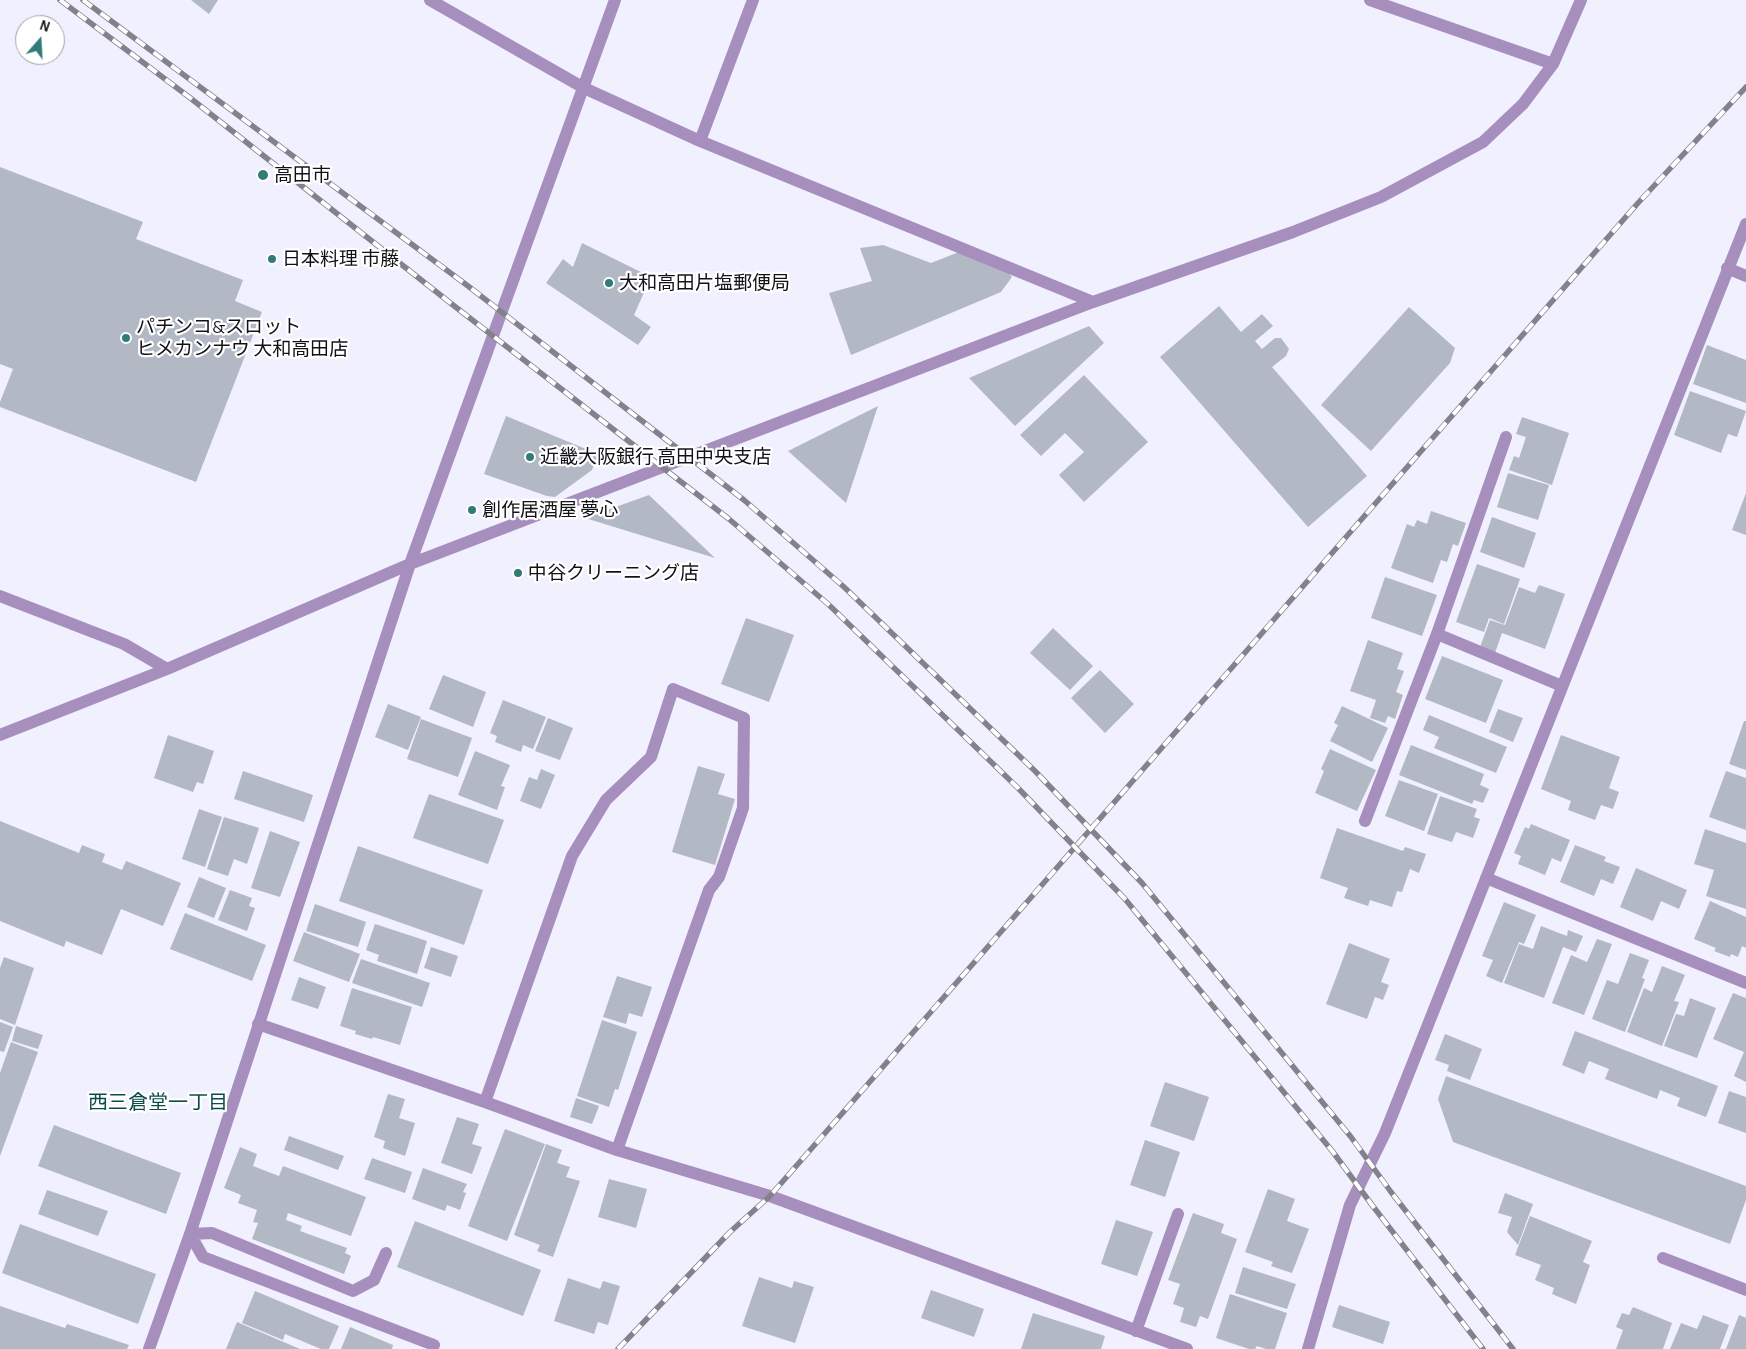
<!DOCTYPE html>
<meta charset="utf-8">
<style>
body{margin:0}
#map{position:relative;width:1746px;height:1349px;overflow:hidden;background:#f1f0fe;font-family:"Alegreya Sans",sans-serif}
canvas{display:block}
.north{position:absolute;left:15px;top:15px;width:50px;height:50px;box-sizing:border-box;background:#fff;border:1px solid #a0a0a2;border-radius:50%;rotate:19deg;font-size:14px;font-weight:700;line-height:20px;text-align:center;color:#111116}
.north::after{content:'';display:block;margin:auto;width:18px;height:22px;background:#337b79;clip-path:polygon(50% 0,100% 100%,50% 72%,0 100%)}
</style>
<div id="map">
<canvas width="1746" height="1349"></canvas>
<div class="north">N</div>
</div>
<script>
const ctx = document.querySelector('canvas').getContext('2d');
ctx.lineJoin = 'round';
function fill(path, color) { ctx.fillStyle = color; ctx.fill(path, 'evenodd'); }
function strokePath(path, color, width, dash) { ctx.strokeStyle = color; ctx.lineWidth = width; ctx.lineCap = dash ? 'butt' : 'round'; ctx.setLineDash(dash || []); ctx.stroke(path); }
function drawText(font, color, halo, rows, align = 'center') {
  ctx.font = font + ' "Alegreya Sans","Noto Sans JP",sans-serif'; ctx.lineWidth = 4.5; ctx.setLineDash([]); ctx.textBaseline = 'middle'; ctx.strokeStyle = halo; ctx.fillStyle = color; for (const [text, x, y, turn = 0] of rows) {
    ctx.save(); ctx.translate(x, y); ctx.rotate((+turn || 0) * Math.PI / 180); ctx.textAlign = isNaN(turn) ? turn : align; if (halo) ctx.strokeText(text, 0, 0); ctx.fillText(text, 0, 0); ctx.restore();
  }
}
const building = new Path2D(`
 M191 0H218L209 14Z
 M0 167 143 222 136 239 243 280 235 301 262 312 196 482 0 407V402L13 369 0 364Z
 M582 243 651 277 634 315 651 327 638 345 546 283 563 259 573 267Z
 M883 245 931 263 964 250 1006 269 1012 277 1001 292 851 355 829 293 872 281 860 248Z
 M1219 306 1241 332 1262 314 1273 326 1255 341 1262 349 1275 338H1281L1289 349 1286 356 1272 367 1367 476 1308 527 1160 357Z
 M1409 307 1455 348 1450 363 1371 451 1321 405Z
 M1089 326 1104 343 1015 426 969 378Z
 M1707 345 1746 360V403L1693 384Z
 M1084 375 1148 442 1084 502 1059 475 1084 452 1065 433 1041 456 1020 435Z
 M1690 391 1746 411 1737 437 1728 434 1721 453 1674 435Z
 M878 406 846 503 788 451Z
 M506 416 598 454 592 470 555 497 547 496 484 474Z
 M1522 417 1569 433 1552 485 1509 470 1514 456 1519 458 1526 437 1516 434Z
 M1508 473 1549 485 1538 520 1497 507Z
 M1746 493V535L1732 530Z
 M649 495 715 558 585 518Z
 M1431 511 1466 523 1458 546 1453 544 1447 562 1441 560 1433 583 1391 568 1407 524 1414 527 1417 520 1427 524Z
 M1492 517 1536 533 1524 568 1480 552Z
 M1477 564 1520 579 1504 624 1489 618 1484 632 1456 622Z
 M1385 577 1437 595 1422 636 1371 618Z
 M1539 585 1565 594 1545 649 1502 633 1495 653 1480 647 1490 620 1505 625 1519 587 1535 593Z
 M746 618 794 635 769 702 721 684Z
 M1053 628 1093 666 1070 690 1030 653Z
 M1368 640 1403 653 1397 669 1404 671 1396 692 1403 695 1395 719 1388 716 1385 723 1370 718 1376 700 1350 691Z
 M1442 656 1503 680 1486 723 1425 699Z
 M1100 670 1134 704 1105 733 1071 698Z
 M443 675 486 692 473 727 429 709Z
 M503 700 546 717 533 749 523 745 521 752 495 742 497 736 490 733Z
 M388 704 421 717 408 750 375 737Z
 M1342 706 1388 728 1372 762 1330 741 1338 725 1334 723Z
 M1498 709 1523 718 1513 742 1489 732Z
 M1429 715 1507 747 1496 773 1434 748 1439 737 1423 730Z
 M548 718 573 728 560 760 535 751Z
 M421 719 472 738 458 777 407 759Z
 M1744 721H1746V770L1729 764Z
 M168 735 214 751 203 784 197 782 193 792 154 778Z
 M1561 735 1620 757 1609 788 1619 792 1613 809 1601 805 1595 820 1568 810 1571 801 1541 789Z
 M1411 745 1484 774 1480 785 1489 789 1483 803 1474 800 1472 804 1399 775Z
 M1330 749 1376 770 1357 811 1315 793 1324 771 1321 769Z
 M475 751 510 765 501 786 505 787 497 810 458 795Z
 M698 766 725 774 718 794 735 799 715 865 672 852Z
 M541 769 555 775 541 809 520 801 529 777 537 780Z
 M243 771 313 795 304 822 234 799Z
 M1726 771 1746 778V830L1709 817Z
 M1399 780 1438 794 1424 831 1385 816Z
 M429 794 504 820 488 864 413 838Z
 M1440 796 1477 809 1474 817 1480 819 1473 838 1456 832 1452 842 1427 834Z
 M199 809 222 817 205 867 182 859Z
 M224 817 259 828 247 864 234 859 228 876 207 869Z
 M0 821 79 853 82 845 105 854 102 862 122 870 126 861 181 883 163 926 121 909 102 955 66 941 64 947 0 921Z
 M1531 824 1570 840 1561 862 1552 858 1545 875 1518 864 1521 856 1514 853 1525 827 1529 829Z
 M1337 828 1403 851 1405 847 1426 854 1419 873 1410 869 1402 892 1397 891 1392 907 1370 900 1368 906 1344 898 1348 888 1320 878Z
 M1705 829 1746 843V909L1706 896 1714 870 1694 864Z
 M270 831 300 842 280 897 251 888Z
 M1575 845 1606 857 1604 861 1620 867 1613 884 1601 879 1594 896 1560 882Z
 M358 846 483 890 464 945 339 901Z
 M1636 868 1687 890 1679 909 1661 901 1653 921 1620 907Z
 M199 877 226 888 214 918 187 907Z
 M230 890 252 898 249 906 255 908 247 931 218 920Z
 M1710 901 1746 917V948L1742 946 1738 957 1731 954 1730 957 1714 951 1716 948 1694 939Z
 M1504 902 1536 915 1524 944 1519 942 1502 983 1486 976 1493 960 1482 956Z
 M315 904 366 922 358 947 306 931Z
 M185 913 266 945 252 981 170 949Z
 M375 924 427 941 417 974 377 961 379 955 366 950Z
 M1541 926 1567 936 1568 930 1583 936 1576 952 1563 947 1544 998 1504 983 1519 944 1533 949Z
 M304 932 360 954 349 982 293 961Z
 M1597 939 1612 944 1584 1015 1552 1003 1571 955 1587 962Z
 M1349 943 1390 959 1381 982 1389 985 1383 1000 1375 997 1367 1019 1326 1004Z
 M431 947 458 956 451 977 424 968Z
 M1630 953 1649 960 1642 978 1645 979 1625 1032 1592 1019 1607 980 1618 984Z
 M4 957 34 968 15 1025 0 1019V968Z
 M361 959 430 983 422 1007 352 983Z
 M1662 966 1685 975 1674 1001 1679 1002 1662 1046 1627 1032 1644 988 1652 992Z
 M617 976 652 987 642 1017 629 1013 626 1024 603 1017Z
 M299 977 326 987 318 1009 291 1000Z
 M352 988 412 1007 400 1045 373 1037 372 1039 355 1034 356 1031 340 1026Z
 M1733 993 1746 998V1082L1734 1076 1744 1052 1713 1039Z
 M1690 998 1716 1008 1697 1058 1664 1046 1676 1014 1684 1016Z
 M602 1020 637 1032 618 1090 615 1089 609 1107 577 1096Z
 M0 1022 13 1027 4 1052 0 1051Z
 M16 1026 43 1035 38 1049 12 1041Z
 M1575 1031 1718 1086 1706 1117 1677 1106 1680 1098 1660 1090 1657 1099 1605 1079 1609 1069 1589 1061 1584 1074 1562 1065Z
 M1445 1034 1482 1049 1470 1080 1447 1071 1449 1065 1435 1060Z
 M11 1042 38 1052 0 1156V1073Z
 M1446 1076 1746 1186V1200L1730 1244 1453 1142 1438 1099Z
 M1165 1082 1209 1097 1194 1141 1150 1126Z
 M1729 1091 1746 1097V1133L1718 1123Z
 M388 1094 405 1099 399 1118 415 1123 405 1156 383 1148 385 1141 374 1137Z
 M576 1098 599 1106 592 1124 570 1117Z
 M457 1117 479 1124 472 1144 482 1147 472 1174 441 1163Z
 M54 1125 181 1173 166 1214 38 1166Z
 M505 1129 545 1144 507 1241 468 1226Z
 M289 1136 344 1156 338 1170 284 1150Z
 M1145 1140 1180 1152 1165 1197 1130 1185Z
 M546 1144 562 1150 557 1163 570 1167 566 1177 580 1181 553 1257 537 1251 540 1245 514 1235Z
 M240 1147 257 1154 253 1166 279 1176 283 1166 366 1197 351 1236 288 1213 286 1220 302 1226 300 1231 347 1248 345 1253 351 1256 344 1274 252 1239 258 1223 253 1222 257 1210 238 1203 241 1195 224 1188Z
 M372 1158 412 1172 405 1193 364 1179Z
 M423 1168 467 1184 463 1192 466 1193 460 1210 447 1205 445 1211 412 1199Z
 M609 1179 647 1189 636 1228 598 1217Z
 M1268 1189 1295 1199 1287 1221 1309 1229 1292 1273 1271 1266 1273 1262 1245 1252Z
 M47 1190 108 1211 98 1236 38 1214Z
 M1505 1193 1533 1204 1518 1245 1507 1232 1512 1217 1498 1213Z
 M1193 1213 1224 1224 1221 1233 1237 1239 1208 1319 1200 1316 1196 1327 1180 1322 1184 1308 1173 1304 1180 1284 1168 1280Z
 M1530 1216 1592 1241 1583 1262 1590 1265 1576 1304 1552 1294 1554 1288 1535 1280 1541 1265 1515 1255Z
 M1116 1220 1153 1232 1137 1276 1101 1264Z
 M415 1221 541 1270 523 1316 397 1267Z
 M20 1224 156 1274 138 1324 2 1273Z
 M1243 1267 1296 1284 1287 1309 1235 1293Z
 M759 1277 792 1288 794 1281 814 1287 795 1343 742 1326Z
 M568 1278 600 1289 603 1281 620 1286 608 1325 598 1322 594 1334 554 1321Z
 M931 1290 984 1309 974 1337 921 1318Z
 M255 1291 339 1326 329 1349H321L285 1334 283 1340 242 1323Z
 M1230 1294 1287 1313 1275 1349H1266L1257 1346 1255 1349H1249L1216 1338Z
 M1339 1305 1390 1322 1383 1344 1332 1327Z
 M0 1306 65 1328 67 1324 129 1345 127 1349H0Z
 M1633 1307 1672 1323 1663 1349H1616L1623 1330 1616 1327 1622 1313 1629 1315Z
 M1033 1313 1105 1336 1101 1349H1021Z
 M1703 1315 1729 1325 1720 1349H1670L1681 1323 1697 1329Z
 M1739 1315 1746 1318V1349H1726Z
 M237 1322 300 1349H226Z
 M350 1327 393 1345 392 1349H341Z`);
const minor = new Path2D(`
 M430 0 584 88 700 141 1093 302
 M1370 0 1553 64
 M700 141 753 0
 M1727 268 1746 276
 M0 596 124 644 167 669
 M1437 634 1562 686
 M0 735 167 669 410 564 1093 302 1293 232 1381 197 1483 142 1523 104 1553 64 1581 0
 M1365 821 1437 634 1506 437
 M1486 878 1746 983
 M258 1024 485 1102 617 1150 770 1196 1187 1349
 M485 1102 572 856 606 800 651 757 673 689 744 718 743 808 719 877 709 890 617 1150
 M386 1253 374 1280 353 1291 212 1233 190 1234 203 1257 434 1345
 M1663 1258 1746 1290
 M1136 1331 1178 1214
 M149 1349 190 1234 410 564 615 0
 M1308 1349 1350 1205 1385 1133 1746 224`);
const rail = new Path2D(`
 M60 0 189 97 453 305 729 519 828 604 1018 788 1125 899 1333 1152 1372 1205 1483 1349
 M83 0 468 286 744 500 844 587 1035 771 1142 883 1351 1137 1391 1192 1513 1349
 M618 1349 730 1232 770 1196 1638 203 1746 87`);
const markers = [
 [263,175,6,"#337b79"],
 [272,259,5,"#337b79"],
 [609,283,5,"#337b79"],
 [126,338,5,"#337b79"],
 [530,457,5,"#337b79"],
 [472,510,5,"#337b79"],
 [518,573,5,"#337b79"]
];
const poiNames = [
 ["高田市",274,175],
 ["日本料理 市藤",282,259],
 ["大和高田片塩郵便局",619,283],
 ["パチンコ&スロット",136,327],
 ["ヒメカンナウ 大和高田店",136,349],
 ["近畿大阪銀行 高田中央支店",540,457],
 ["創作居酒屋 夢心",482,510],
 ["中谷クリーニング店",528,573]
];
const neighbourhoodNames = [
 ["西三倉堂一丁目",158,1103]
];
fill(building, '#b3b8c5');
strokePath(minor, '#a68ebd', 12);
strokePath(rail, '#83828c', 5.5);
strokePath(rail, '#fff', 4, [11]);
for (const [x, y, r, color] of markers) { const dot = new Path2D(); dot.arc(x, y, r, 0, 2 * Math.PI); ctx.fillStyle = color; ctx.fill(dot); strokePath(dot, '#fff', 2); }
drawText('19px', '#111116', '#fff', poiNames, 'left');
drawText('20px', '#0b4b4a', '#fff', neighbourhoodNames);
</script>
